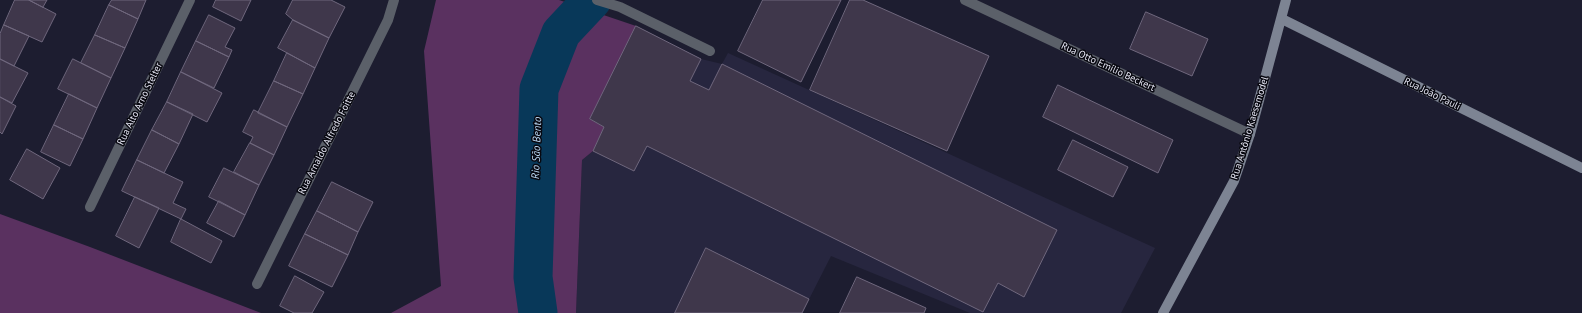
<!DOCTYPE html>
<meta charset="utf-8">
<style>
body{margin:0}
canvas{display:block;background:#1d1d30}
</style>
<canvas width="1582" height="313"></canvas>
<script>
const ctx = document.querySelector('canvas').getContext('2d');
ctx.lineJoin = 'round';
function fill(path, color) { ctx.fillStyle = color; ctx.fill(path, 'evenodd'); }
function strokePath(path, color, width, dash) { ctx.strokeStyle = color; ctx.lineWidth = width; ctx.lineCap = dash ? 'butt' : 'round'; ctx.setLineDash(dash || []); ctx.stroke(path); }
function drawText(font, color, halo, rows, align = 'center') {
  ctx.font = font + ' "PT Sans",sans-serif'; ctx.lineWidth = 3; ctx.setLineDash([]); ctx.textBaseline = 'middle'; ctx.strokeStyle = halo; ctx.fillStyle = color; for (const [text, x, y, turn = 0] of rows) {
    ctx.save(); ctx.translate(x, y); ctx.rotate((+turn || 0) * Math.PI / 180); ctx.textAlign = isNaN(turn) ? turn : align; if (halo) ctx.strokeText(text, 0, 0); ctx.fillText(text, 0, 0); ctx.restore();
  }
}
const built = new Path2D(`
 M636 26 701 59 722 64 728 53 1155 248 1121 313H970L831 256 802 313H576L582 160 593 151 590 119Z`);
const green = new Path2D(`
 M436 0H559L636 26 590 119 604 127 593 151 582 160 576 313H391L441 286 424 51Z
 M0 214 90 247 261 313H0Z`);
const river = new Path2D(`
 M538 313 533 277 539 89 561 33 592 0`);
const building = new Path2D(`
 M15 0H29L56 14 42 42 4 25Z
 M29 0H47L43 7Z
 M112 0H146L138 19 109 5Z
 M216 0H251L241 21 213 7Z
 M293 0H331L345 7 329 38 293 20 286 14Z
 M763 0H841L801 82 738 51Z
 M850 0H863L989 56 947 151 810 90Z
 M109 5 138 19 125 48 95 35Z
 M1146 12 1208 39 1192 76 1130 49Z
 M209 15 235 28 225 47 232 50 229 57 196 41Z
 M293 20 329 38 315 68 278 48Z
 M4 25 29 36 14 66 0 59V34Z
 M636 26 701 59 690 81 709 90 722 64 1057 230 1024 297 998 283 983 312 647 146 634 171 593 151 604 127 590 119Z
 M95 35 125 48 111 78 81 63Z
 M196 41 229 57 214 88 181 72Z
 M287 53 315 68 303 94 274 81Z
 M0 59 28 73 12 103 0 97Z
 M73 59 111 78 97 108 58 89Z
 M181 72 222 93 207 122 167 102Z
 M274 81 303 94 287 127 258 113Z
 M1058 85 1173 140 1158 173 1043 117Z
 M69 94 97 108 83 139 54 125Z
 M0 97 16 106 2 134 0 132Z
 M167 102 193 114 179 144 152 130Z
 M254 110 287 127 274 155 250 143 253 137 243 132Z
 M54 125 83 139 70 166 41 152Z
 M152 130 179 144 164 173 137 160Z
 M1073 140 1128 167 1113 197 1058 170Z
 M250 143 274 155 259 185 234 172Z
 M27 149 60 168 43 199 10 180Z
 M137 160 183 182 173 203 186 209 181 219 122 191Z
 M224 168 259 185 245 215 209 197Z
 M332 182 373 202 358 232 317 211Z
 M135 197 159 208 139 248 116 236Z
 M219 201 245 215 234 237 207 223Z
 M317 211 358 232 348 255 305 234Z
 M181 219 222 241 211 263 171 242Z
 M305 234 348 255 332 287 289 266Z
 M706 248 809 299 802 313H675Z
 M295 276 324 292 312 313H294L280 306Z
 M857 277 926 308 924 313H840Z`);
const service = new Path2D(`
 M597 0 620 7 710 51`);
const minor = new Path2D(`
 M965 0 1250 134
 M90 207 190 0
 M257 284 388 20 394 0`);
const secondary = new Path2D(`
 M1282 19 1582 168
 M1163 313 1234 181 1250 134 1286 0`);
const streetNames = [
 ["Rua Otto Emílio Beckert",1108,67,25],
 ["Rua João Pauli",1432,94,26],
 ["Rua Alto Arno Stelter",140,104,-64],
 ["Rua Antônio Kaesemodel",1250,128,-73],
 ["Rua Arnaldo Alfredo Foitte",327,143,-63]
];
const waterNames = [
 ["Rio São Bento",537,148,-88]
];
fill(built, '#27263f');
fill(green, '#5a3160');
strokePath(river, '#083859', 39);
fill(building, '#3f374b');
strokePath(building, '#6f677d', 1);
strokePath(service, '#5b6069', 10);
strokePath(minor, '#5b6069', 10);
strokePath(secondary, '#7d8493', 10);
drawText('10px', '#e5e6f3', '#080810', streetNames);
drawText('italic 11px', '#b8d6f2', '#080810', waterNames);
</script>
